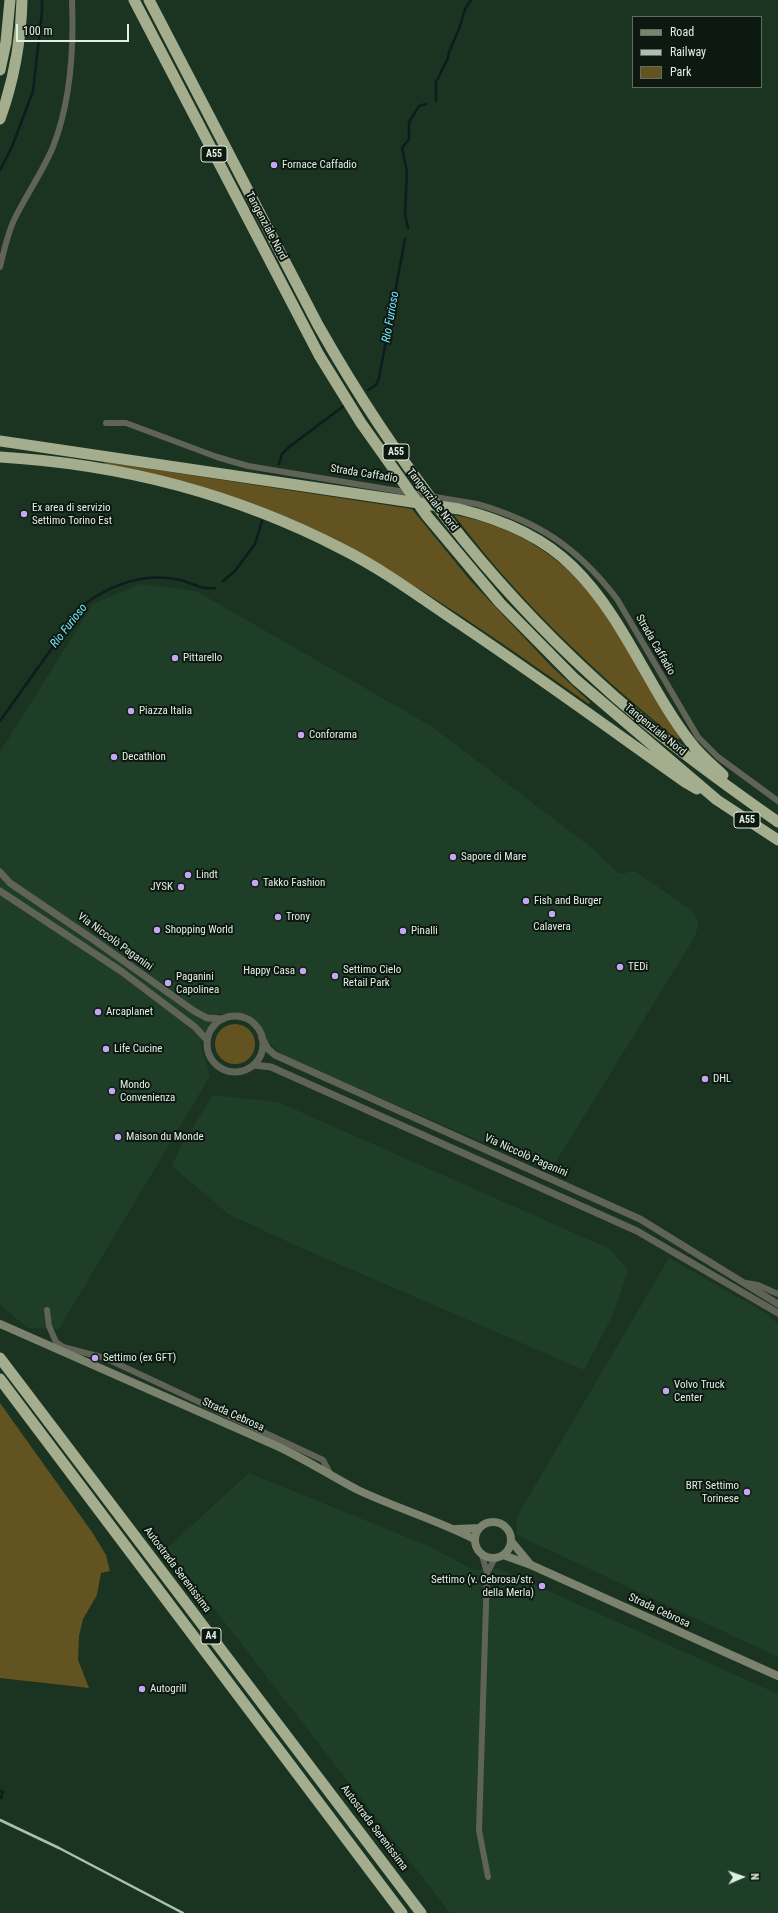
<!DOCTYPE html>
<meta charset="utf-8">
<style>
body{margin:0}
#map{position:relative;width:778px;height:1913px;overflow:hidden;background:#1a3421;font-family:"Roboto Condensed",sans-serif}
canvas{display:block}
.legend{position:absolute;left:632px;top:16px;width:130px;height:72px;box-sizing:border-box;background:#0d1810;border:1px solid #616e64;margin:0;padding:5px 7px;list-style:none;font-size:12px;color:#e0efe3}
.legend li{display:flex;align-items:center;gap:8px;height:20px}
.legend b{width:20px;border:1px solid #616e64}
.north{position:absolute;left:722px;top:1857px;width:40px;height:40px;-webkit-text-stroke:3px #0d1810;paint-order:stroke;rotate:88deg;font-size:11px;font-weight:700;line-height:16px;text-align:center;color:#e0efe3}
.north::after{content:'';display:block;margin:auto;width:14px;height:18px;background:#e0efe3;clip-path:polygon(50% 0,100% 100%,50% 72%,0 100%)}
.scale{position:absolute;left:16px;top:24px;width:113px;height:18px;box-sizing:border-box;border:2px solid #e0efe3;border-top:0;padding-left:5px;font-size:12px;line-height:14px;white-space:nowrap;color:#e0efe3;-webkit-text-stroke:3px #0d1810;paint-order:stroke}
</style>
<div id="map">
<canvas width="778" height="1913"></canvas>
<ul class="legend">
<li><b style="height:5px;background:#7b826e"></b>Road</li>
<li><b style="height:5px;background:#adbfb1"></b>Railway</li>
<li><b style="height:11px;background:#635321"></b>Park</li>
</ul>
<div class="north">N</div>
<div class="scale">100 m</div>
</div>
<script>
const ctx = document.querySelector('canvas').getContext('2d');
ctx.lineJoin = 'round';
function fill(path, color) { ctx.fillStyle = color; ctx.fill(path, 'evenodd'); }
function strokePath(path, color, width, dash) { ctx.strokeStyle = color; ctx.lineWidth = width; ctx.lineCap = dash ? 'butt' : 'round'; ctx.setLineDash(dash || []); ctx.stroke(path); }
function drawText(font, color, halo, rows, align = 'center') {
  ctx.font = font + ' "Roboto Condensed",sans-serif'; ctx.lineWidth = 4; ctx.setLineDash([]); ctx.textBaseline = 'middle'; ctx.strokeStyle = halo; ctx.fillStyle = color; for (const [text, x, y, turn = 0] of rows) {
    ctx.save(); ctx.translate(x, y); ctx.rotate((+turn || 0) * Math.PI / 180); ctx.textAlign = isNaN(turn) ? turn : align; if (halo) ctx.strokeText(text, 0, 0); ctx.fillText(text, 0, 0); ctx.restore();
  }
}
const built = new Path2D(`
 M140 584 196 591 431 726 596 851 605 861 620 874 635 871 691 910 697 919 698 927 694 938 552 1168 544 1169 284 1056 270 1044 247 1014H218L200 1042 210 1076 59 1329 28 1328 0 1305V752L93 604Z
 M213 1095 278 1102 610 1249 628 1271 612 1317 584 1370 297 1246 228 1214 172 1166 180 1148Z
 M669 1258 766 1313 778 1324V1657L517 1535 516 1518Z
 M249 1473 426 1545 474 1570 497 1568 778 1694V1913H450L167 1548Z`);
const green = new Path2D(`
 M105 462 412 509 470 580 551 666 590 702 589 704C493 637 396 567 289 518 230 492 167 476 104 464Z
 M454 515C519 526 570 562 608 615 616 626 622 639 629 652 646 681 662 710 680 738L678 740C596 674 518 600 454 515Z
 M215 1044a20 20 0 1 1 40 0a20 20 0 1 1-40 0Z
 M0 1403 92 1532 106 1555 110 1571 101 1573 97 1595 83 1619 79 1636 78 1660 89 1688 0 1678Z`);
const stream = new Path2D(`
 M436 101V82L448 58 449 52 459 29 465 9 471 0
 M0 170 12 147 33 91 42 12V0
 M408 228 405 214 407 172 402 148 409 139V122L419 106 426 104
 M368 390 376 385 379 378 405 239
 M279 464 282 454 289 447 345 405
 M223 581 235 571 255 544 262 521
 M0 721 82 606C110 585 144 572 180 580 193 583 201 590 215 588
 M0 1791 3 1792 1 1798`);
const minor = new Path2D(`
 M0 267C4 251 7 235 14 220 26 195 42 173 53 147 71 101 74 49 72 0
 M106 423H126L217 457 248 466 477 504C539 522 577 547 617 599L698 737 718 757 778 801
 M746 1283 758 1285 778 1294
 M47 1310 49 1326 56 1342 63 1347 105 1358 323 1460 331 1475
 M482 1555 487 1573 479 1830 488 1877
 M487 1573 495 1558`);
const tertiary = new Path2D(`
 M0 872 10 883 94 940 194 1011 207 1018 223 1019
 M0 891 121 971 195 1027 207 1040
 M207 1044a28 28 0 1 1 56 0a28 28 0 1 1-56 0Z
 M262 1038 268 1049 275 1055 640 1219 778 1304
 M254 1065 271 1067 637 1231 778 1313`);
const secondary = new Path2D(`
 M0 1324 277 1446C305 1459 331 1476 358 1490 396 1508 437 1520 474 1539
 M475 1540a18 18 0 1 1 36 0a18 18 0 1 1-36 0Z
 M456 1529 479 1528
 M511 1541 530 1564
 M503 1555 531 1565 778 1676`);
const motorway = new Path2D(`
 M134 0 319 355 361 423 427 516 500 603 575 679 717 800 778 840
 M149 0 318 325C392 456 482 576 594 678 651 731 714 777 778 822
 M0 70 6 42 10 0
 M0 119C14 80 21 41 22 0
 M0 441 459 509C500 519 543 537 573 567 624 617 648 688 691 743 700 755 712 765 723 775
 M0 457C119 464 236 494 342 549 384 570 421 598 460 624 536 675 610 729 685 782L697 789
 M0 1358 421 1913
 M0 1379 402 1913`);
const rail = new Path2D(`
 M0 1820 59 1848 183 1913`);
const markers = [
 [274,165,4,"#c4a7f1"],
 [24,514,4,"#c4a7f1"],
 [175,658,4,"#c4a7f1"],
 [131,711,4,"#c4a7f1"],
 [301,735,4,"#c4a7f1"],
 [114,757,4,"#c4a7f1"],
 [453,857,4,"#c4a7f1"],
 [188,875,4,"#c4a7f1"],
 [255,883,4,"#c4a7f1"],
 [181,887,4,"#c4a7f1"],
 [526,901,4,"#c4a7f1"],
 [552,914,4,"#c4a7f1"],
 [278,917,4,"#c4a7f1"],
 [157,930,4,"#c4a7f1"],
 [403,931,4,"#c4a7f1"],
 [620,967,4,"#c4a7f1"],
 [303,971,4,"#c4a7f1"],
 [335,976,4,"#c4a7f1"],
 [168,983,4,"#c4a7f1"],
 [98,1012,4,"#c4a7f1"],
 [106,1049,4,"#c4a7f1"],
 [705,1079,4,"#c4a7f1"],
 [112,1091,4,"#c4a7f1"],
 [118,1137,4,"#c4a7f1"],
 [95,1358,4,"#c4a7f1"],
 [666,1391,4,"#c4a7f1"],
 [747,1492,4,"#c4a7f1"],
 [542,1586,4,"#c4a7f1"],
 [142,1689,4,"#c4a7f1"]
];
const shields = [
 [214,154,26],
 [396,452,26],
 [747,820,26],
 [211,1636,20]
];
const shieldNames = [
 ["A55",214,154],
 ["A55",396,452],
 ["A55",747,820],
 ["A4",211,1636]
];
const poiNames = [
 ["Fornace Caffadio",282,165],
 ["Ex area di servizio",32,508],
 ["Settimo Torino Est",32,521],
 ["Pittarello",183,658],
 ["Piazza Italia",139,711],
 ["Conforama",309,735],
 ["Decathlon",122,757],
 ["Sapore di Mare",461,857],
 ["Lindt",196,875],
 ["Takko Fashion",263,883],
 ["JYSK",173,887,"right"],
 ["Fish and Burger",534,901],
 ["Trony",286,917],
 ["Calavera",552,927,"center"],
 ["Shopping World",165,930],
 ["Pinalli",411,931],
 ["TEDi",628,967],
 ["Settimo Cielo",343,970],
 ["Retail Park",343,983],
 ["Happy Casa",295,971,"right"],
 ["Paganini",176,977],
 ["Capolinea",176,990],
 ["Arcaplanet",106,1012],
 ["Life Cucine",114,1049],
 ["DHL",713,1079],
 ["Mondo",120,1085],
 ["Convenienza",120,1098],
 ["Maison du Monde",126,1137],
 ["Settimo (ex GFT)",103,1358],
 ["Volvo Truck",674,1385],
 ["Center",674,1398],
 ["BRT Settimo",739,1486,"right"],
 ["Torinese",739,1499,"right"],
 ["Settimo (v. Cebrosa/str.",534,1580,"right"],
 ["della Merla)",534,1593,"right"],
 ["Autogrill",150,1689]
];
const streetNames = [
 ["Tangenziale Nord",266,226,62],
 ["Strada Caffadio",364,474,9],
 ["Tangenziale Nord",432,500,52],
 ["Strada Caffadio",655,645,60],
 ["Tangenziale Nord",655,730,39],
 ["Via Niccolò Paganini",115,942,36],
 ["Via Niccolò Paganini",526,1156,24],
 ["Strada Cebrosa",233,1415,24],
 ["Autostrada Serenissima",177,1570,53],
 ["Strada Cebrosa",659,1611,25],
 ["Autostrada Serenissima",374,1828,53]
];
const waterNames = [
 ["Rio Furioso",391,317,-80],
 ["Rio Furioso",69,626,-52]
];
fill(built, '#1e3e27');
fill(green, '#635321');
strokePath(stream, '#0d1c1f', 2.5);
strokePath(minor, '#606457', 6);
strokePath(tertiary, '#606457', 7);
strokePath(secondary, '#7b826e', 8);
strokePath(motorway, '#a4ae8f', 11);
strokePath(rail, '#adbfb1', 2.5);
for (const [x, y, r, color] of markers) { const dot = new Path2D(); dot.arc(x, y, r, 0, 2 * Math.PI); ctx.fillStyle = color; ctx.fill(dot); strokePath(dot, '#0d1810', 1.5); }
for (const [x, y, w] of shields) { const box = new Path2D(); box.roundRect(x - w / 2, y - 8, w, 16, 3); ctx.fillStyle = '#0d1810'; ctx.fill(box); strokePath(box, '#e0efe3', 1); }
drawText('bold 10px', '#e0efe3', null, shieldNames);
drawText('11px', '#e0efe3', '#0d1810', poiNames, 'left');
drawText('11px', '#e0efe3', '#0d1810', streetNames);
drawText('italic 12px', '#75e7fd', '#0d1810', waterNames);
</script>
